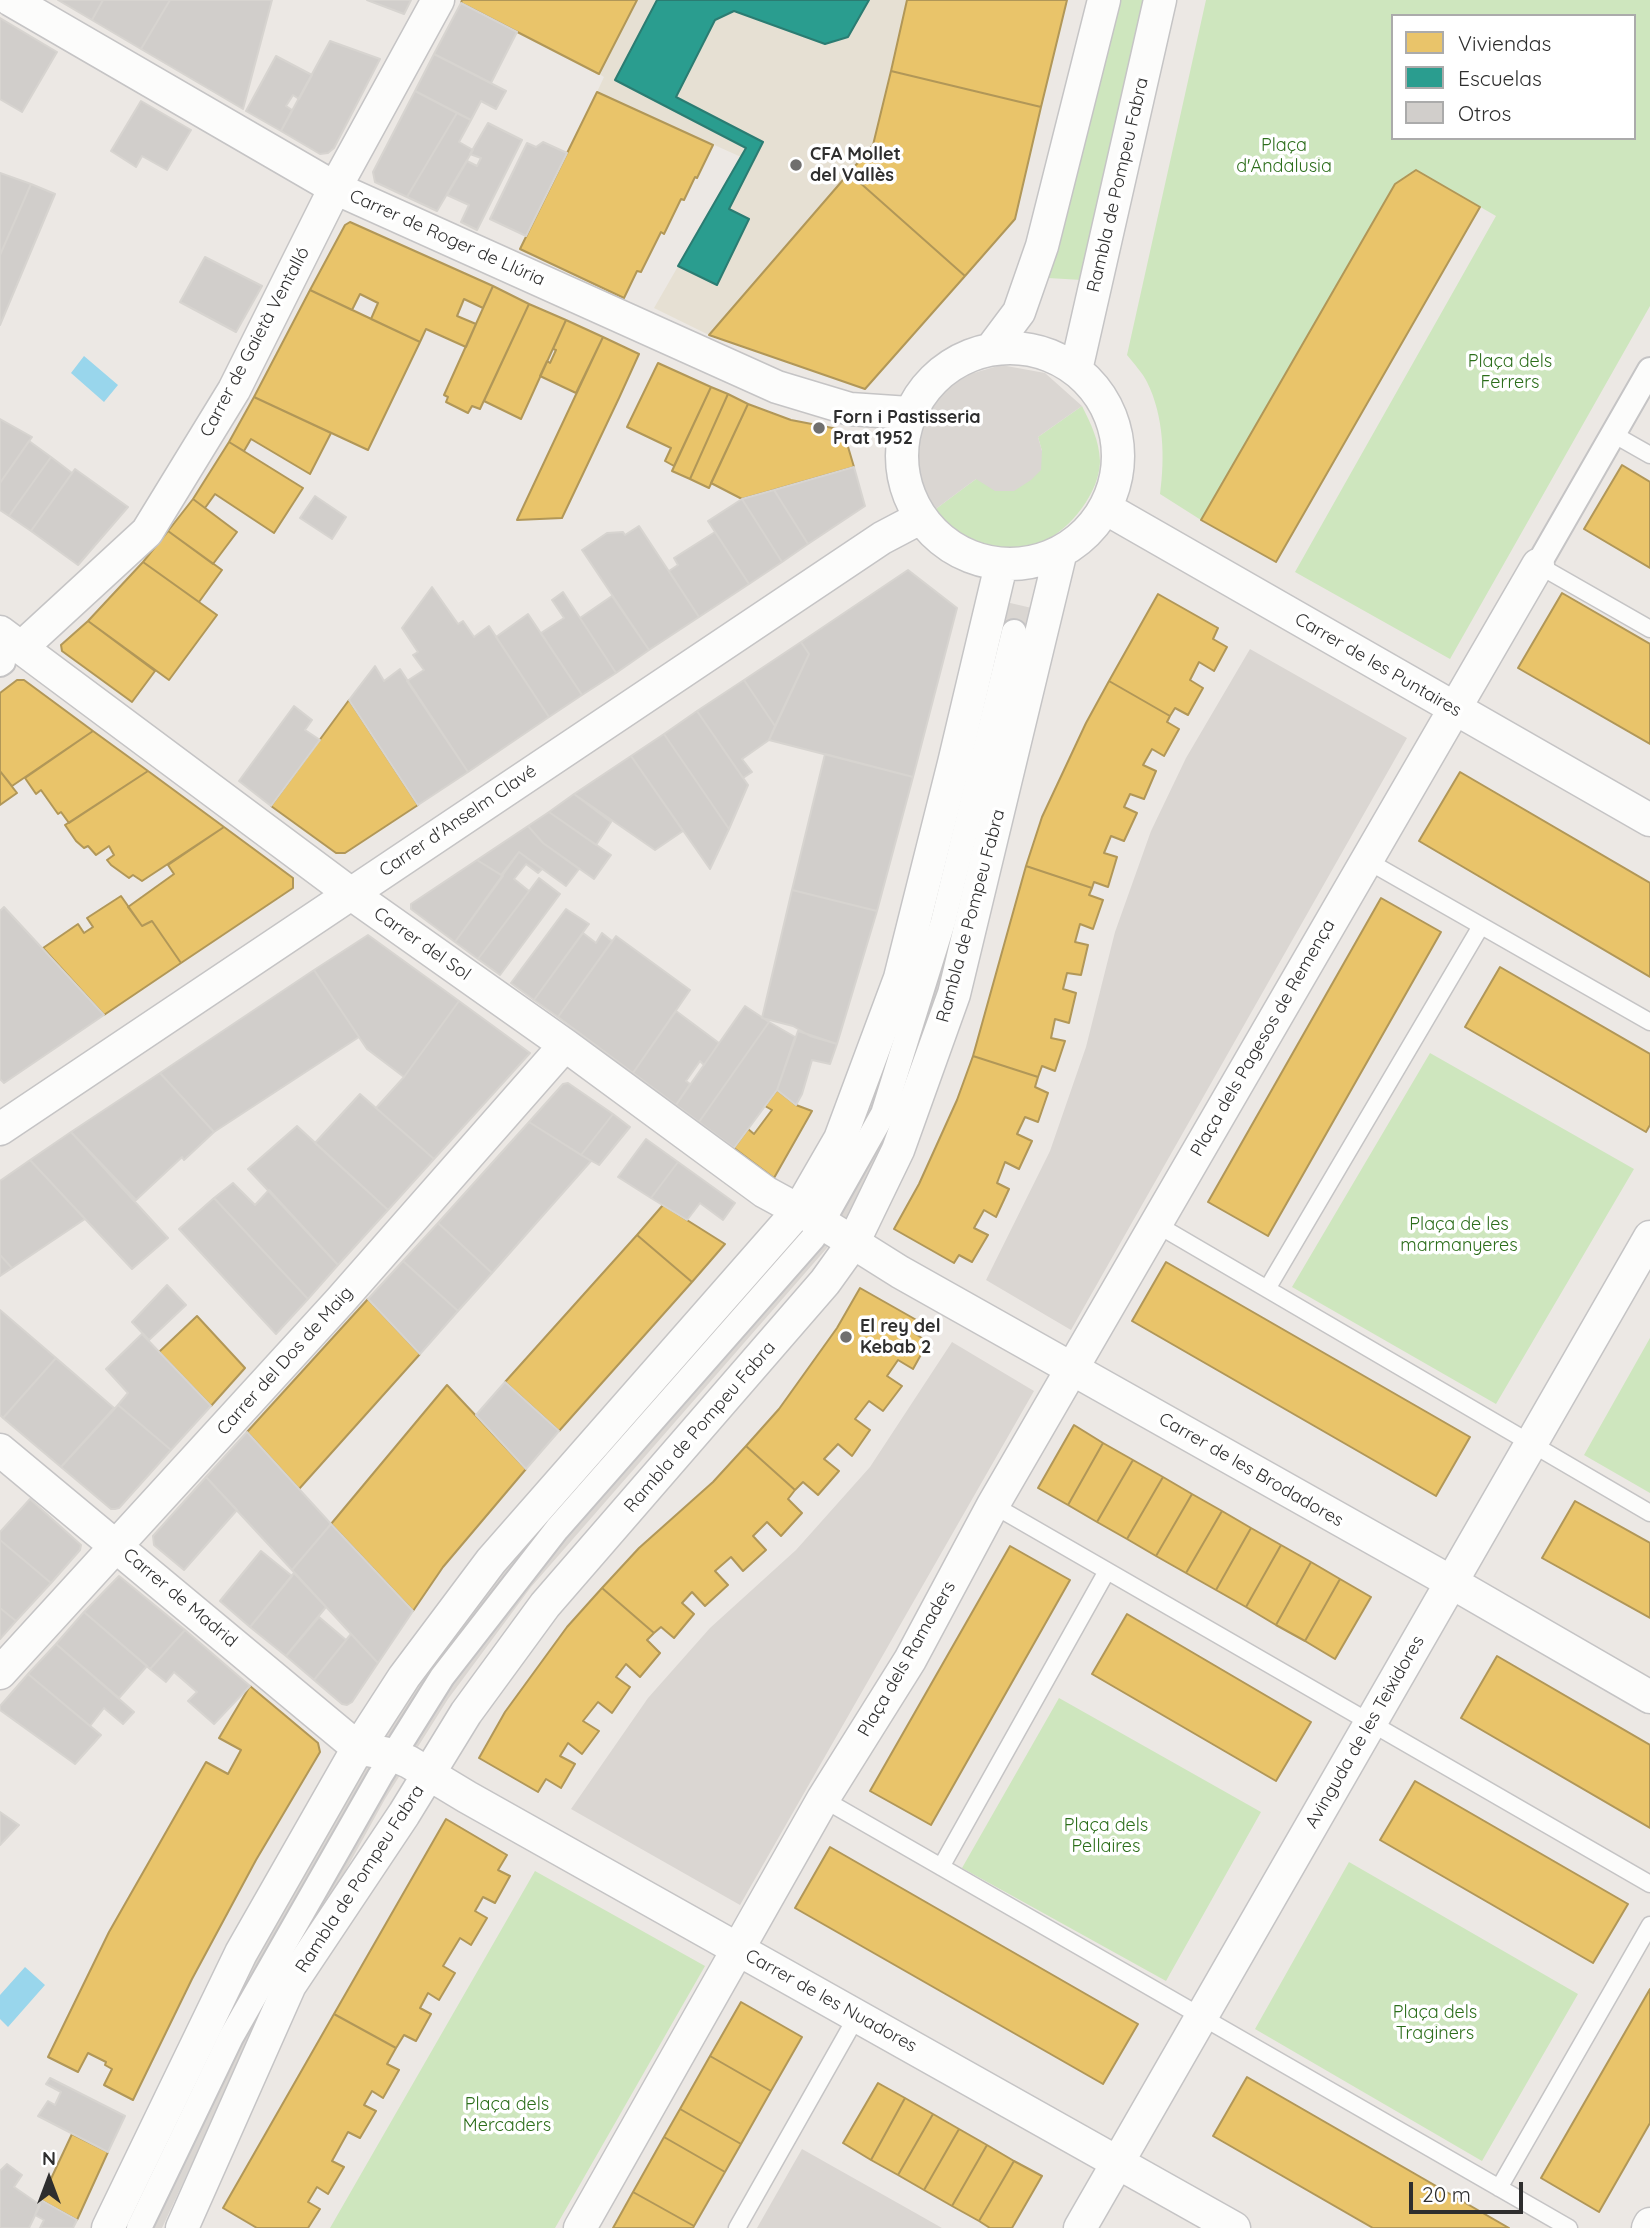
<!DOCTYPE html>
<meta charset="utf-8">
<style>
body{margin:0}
#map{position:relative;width:1650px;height:2228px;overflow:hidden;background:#ece8e4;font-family:Quicksand,sans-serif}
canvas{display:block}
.legend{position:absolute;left:1391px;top:14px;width:245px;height:126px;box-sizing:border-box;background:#fff;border:2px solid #ababab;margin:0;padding:9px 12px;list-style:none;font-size:21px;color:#2e2e2e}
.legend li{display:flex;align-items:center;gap:14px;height:35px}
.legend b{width:35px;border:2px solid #ababab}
.north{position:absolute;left:14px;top:2144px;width:70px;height:70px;-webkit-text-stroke:5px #fff;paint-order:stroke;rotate:0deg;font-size:19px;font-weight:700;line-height:28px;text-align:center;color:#2e2e2e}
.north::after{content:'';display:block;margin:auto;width:24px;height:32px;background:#2e2e2e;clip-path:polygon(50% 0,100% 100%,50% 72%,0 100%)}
.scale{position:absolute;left:1409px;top:2182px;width:114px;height:32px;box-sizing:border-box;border:4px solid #2e2e2e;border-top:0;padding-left:9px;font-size:21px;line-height:24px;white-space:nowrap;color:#2e2e2e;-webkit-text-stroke:5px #fff;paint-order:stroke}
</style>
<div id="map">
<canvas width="1650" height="2228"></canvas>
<ul class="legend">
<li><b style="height:19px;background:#e9c46a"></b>Viviendas</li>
<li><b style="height:19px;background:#2a9d8f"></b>Escuelas</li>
<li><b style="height:19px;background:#d1cecb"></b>Otros</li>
</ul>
<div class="north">N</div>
<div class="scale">20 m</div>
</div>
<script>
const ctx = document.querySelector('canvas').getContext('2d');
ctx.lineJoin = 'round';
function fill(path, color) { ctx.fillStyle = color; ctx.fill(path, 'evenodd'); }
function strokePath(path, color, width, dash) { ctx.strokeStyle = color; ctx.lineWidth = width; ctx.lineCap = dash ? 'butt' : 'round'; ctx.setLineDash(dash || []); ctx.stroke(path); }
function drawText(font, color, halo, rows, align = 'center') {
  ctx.font = font + ' Quicksand,sans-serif'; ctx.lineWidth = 7; ctx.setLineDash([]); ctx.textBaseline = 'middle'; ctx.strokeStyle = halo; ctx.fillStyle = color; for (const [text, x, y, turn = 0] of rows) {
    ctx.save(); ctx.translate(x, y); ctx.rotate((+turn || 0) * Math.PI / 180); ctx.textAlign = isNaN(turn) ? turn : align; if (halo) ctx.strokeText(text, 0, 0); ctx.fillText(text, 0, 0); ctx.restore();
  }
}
const education = new Path2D(`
 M637 0H907L873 145 709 335 654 308 741 157 597 92 604 77 599 74Z`);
const green = new Path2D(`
 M1118 0H1152L1082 280 1048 278 1066 217Z
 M1206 0H1650V306L1450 659 1295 572 1496 216 1416 170 1395 184 1201 520 1160 494C1165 458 1164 416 1147 382 1142 372 1134 364 1127 355ZM1393 16H1634V138H1393Z
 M1082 406C1091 424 1099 440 1100 461 1100 473 1095 487 1089 497 1066 537 1027 559 980 546 961 541 946 524 933 511L976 479 1042 451 1038 437Z
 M1430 1053 1634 1169 1496 1404 1292 1287Z
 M1650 1338V1493L1584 1455Z
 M1059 1698 1261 1812 1166 1981 962 1868Z
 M1349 1862 1578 1994 1482 2161 1255 2029Z
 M535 1871 705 1966 555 2228H330Z`);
const plaza = new Path2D(`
 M1001 365 1045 373 1082 406 1038 437 1042 451 1041 470 1031 480 1014 491H995L976 479 933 511 919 482 915 451 928 409 957 378Z
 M1006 602 1036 609 940 994 889 1141 840 1233 531 1587 448 1699 385 1799 285 1980 196 2155 162 2228H120L253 1960 409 1688 506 1566 852 1146 869 1114 930 922Z
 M1250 649 1407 738 1071 1330 986 1280 1050 1151 1086 1047 1115 932 1151 831 1186 758Z
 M952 1342 1034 1391 740 1905 571 1809 648 1698 710 1628 796 1550 870 1467Z
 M802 2149 912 2211 942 2228H757Z`);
const water = new Path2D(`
 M84 356 118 385 104 402 71 373Z
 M25 1967 45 1985 8 2027 0 2019V1995Z`);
const homes = new Path2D(`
 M462 0H637L599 74 461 3Z
 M907 0H1067L1041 107 891 71Z
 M891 71 1041 107 1015 219 965 276 849 173 873 145Z
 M597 92 713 145 697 178 695 177 684 200 681 199 664 234 661 232 641 272 637 271 624 298 520 249Z
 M1416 170 1480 207 1276 562 1201 520 1395 184Z
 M849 173 965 276 865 389 709 335Z
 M350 222 493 286 483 308 464 299 457 316 476 324 466 347 426 329 420 342 371 319 378 303 360 294 352 310 310 290 345 225Z
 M493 286 529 304 480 409 472 406 468 413 446 402 448 397 444 395Z
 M310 290 420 342 368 450 254 397Z
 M529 304 566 320 521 419 484 401Z
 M566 320 603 337 576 393 540 376 547 361 550 363 556 350 553 349Z
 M603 337 639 354 619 398 562 518 517 520Z
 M658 363 711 387 674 466 665 461 671 448 627 427Z
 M711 387 728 394 690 479 672 471Z
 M728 394 748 404 709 488 690 479Z
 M254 397 331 433 310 474 251 439 244 451 229 442Z
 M748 404 791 420 843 430 854 467 742 499 711 483Z
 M229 442 303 488 274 533 215 494 205 508 193 499Z
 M1622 465 1650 482V568L1584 529Z
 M193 499 237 532 213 564 168 531Z
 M168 531 222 570 199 602 143 562Z
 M143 562 217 615 169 680 88 621Z
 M1562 593 1650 644V744L1518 668Z
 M1158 594 1218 628 1213 639 1227 647 1214 671 1199 662 1190 680 1203 688 1188 715 1175 708 1170 716 1109 681Z
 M88 621 155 671 132 702 62 651 61 645Z
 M17 680H24L93 731 12 786 0 771V693Z
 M1109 681 1170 716 1167 722 1179 729 1164 756 1152 749 1143 765 1156 771 1144 799 1130 794 1124 807 1137 813 1124 841 1111 836 1104 853 1117 857 1108 887 1094 882 1092 888 1026 866 1042 817 1086 723Z
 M349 700 418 805 345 853H336L271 806Z
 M93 731 148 771 69 823 61 812 58 814 41 790 36 794 25 778Z
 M0 771 17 793 0 805Z
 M148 771 224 827 142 881 133 875 129 878 111 865 107 860 114 855 109 846 96 855 88 846 84 848 76 841 65 825Z
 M1460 772 1650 883V977L1419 841Z
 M224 827 293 878V888L181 963 152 921 142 926 128 907 174 874 168 865Z
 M1026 866 1092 888 1089 895 1103 900 1093 929 1080 924 1075 942 1088 945 1081 975 1067 973 1063 989 1076 993 1069 1023 1055 1019 1051 1038 1065 1041 1055 1071 1042 1066 1038 1077 973 1056Z
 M121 896 142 926 152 921 181 963 104 1015 43 948 78 924 84 933 93 927 87 918Z
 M1381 898 1441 932 1268 1236 1208 1202Z
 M1500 967 1650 1054V1125L1646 1132 1465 1027Z
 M973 1056 1038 1077 1035 1087 1048 1093 1038 1122 1025 1117 1017 1134 1032 1141 1019 1169 1005 1162 997 1183 1009 1189 996 1217 984 1210 974 1228 988 1235 972 1262 959 1255 954 1263 894 1229 919 1184 957 1100Z
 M777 1090 796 1105 812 1111 774 1178 734 1148 748 1129 754 1134 772 1110 765 1106Z
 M663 1205 725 1244 692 1282 637 1235Z
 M637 1235 692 1282 559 1431 505 1382Z
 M1166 1262 1470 1437 1436 1496 1132 1321Z
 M860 1288 920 1322 914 1333 928 1342 913 1369 898 1360 887 1376 902 1386 883 1411 869 1401 855 1419 870 1430 852 1456 838 1444 824 1459 839 1471 818 1495 803 1482 795 1490 746 1446 779 1409 837 1328Z
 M368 1299 420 1354 299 1489 247 1432Z
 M197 1316 245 1368 211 1406 159 1352Z
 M447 1385 526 1469 443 1567 413 1611 331 1524Z
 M1074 1425 1103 1443 1068 1505 1038 1488Z
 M1103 1443 1133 1460 1097 1522 1068 1505Z
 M746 1446 795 1490 788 1499 802 1513 781 1536 767 1522 753 1536 766 1550 743 1571 731 1557 715 1571 728 1585 705 1606 692 1592 682 1603 694 1614 674 1638 661 1627 654 1633 602 1588 639 1548 713 1482Z
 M1133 1460 1163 1477 1127 1539 1097 1522Z
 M1163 1477 1192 1494 1156 1556 1127 1539Z
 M1192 1494 1222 1511 1186 1573 1156 1556Z
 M1575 1501 1650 1543V1618L1542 1558Z
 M1222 1511 1251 1528 1216 1590 1186 1573Z
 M1251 1528 1281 1545 1246 1607 1216 1590Z
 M1281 1545 1311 1562 1276 1625 1246 1607Z
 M1010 1546 1070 1580 931 1825 870 1791Z
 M1311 1562 1340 1579 1305 1641 1276 1625Z
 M1340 1579 1371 1597 1335 1659 1305 1641Z
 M602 1588 654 1633 647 1640 660 1653 640 1677 626 1664 616 1677 630 1687 612 1713 598 1702 583 1721 599 1731 582 1754 568 1743 560 1756 575 1764 561 1788 546 1779 538 1792 479 1758 505 1712 567 1627Z
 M1127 1614 1311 1722 1276 1781 1092 1674Z
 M1497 1656 1650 1745V1828L1461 1718Z
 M250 1686 318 1743 320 1752 256 1860 192 1979 133 2100 104 2085 112 2069 105 2065 106 2062 88 2053 78 2072 48 2057 109 1932 206 1762 228 1774 241 1750 219 1738Z
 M1415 1781 1628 1904 1593 1963 1380 1840Z
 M446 1819 507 1855 498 1870 510 1876 495 1903 483 1897 475 1911 487 1918 471 1945 460 1938 443 1966 455 1973 439 2000 428 1993 420 2008 431 2014 416 2041 404 2035 396 2048 334 2014Z
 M830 1847 1138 2024 1103 2084 795 1908Z
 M1650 1989V2123L1599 2212 1541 2178Z
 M741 2002 802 2037 771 2091 710 2056Z
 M334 2014 396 2048 387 2064 399 2070 383 2098 372 2091 364 2105 376 2111 360 2138 348 2132 332 2161 344 2167 328 2194 317 2187 308 2202 320 2209 308 2228H257L223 2208Z
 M710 2056 771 2091 741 2144 680 2109Z
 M1247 2077 1509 2228H1373L1213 2136Z
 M878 2083 905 2098 871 2160 843 2143Z
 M905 2098 933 2114 898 2175 871 2160Z
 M680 2109 741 2144 725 2172 664 2137Z
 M933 2114 959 2129 924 2190 898 2175Z
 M959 2129 987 2145 952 2206 924 2190Z
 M72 2134 108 2152 77 2220 41 2200Z
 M664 2137 725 2172 694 2226 633 2192Z
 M987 2145 1014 2161 979 2221 952 2206Z
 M1014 2161 1042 2176 1012 2228H990L979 2221Z
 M633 2192 694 2226 693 2228H613Z`);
const schools = new Path2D(`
 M657 0H869L848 37 825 44 734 11 715 20 676 97 763 142 729 209 749 219 717 285 678 266 746 148 615 80Z`);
const building = new Path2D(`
 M58 0H103L92 20Z
 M103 0H170L141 49 92 20Z
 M170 0H272L243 109 141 49Z
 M367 0H411L404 14Z
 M461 3 517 32 491 83 434 54Z
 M0 18 57 52 22 112 0 99Z
 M330 41 380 59 334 148 328 153 320 154 281 131Z
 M434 54 506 91 496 109 481 101 471 120 415 91Z
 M276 56 312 75 299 99 293 95 286 106 292 110 281 131 246 111Z
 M415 91 457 113 407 197 375 182 373 172Z
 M141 101 191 130 167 170 142 156 136 167 111 151Z
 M457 113 471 120 459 142 473 150 437 211 407 197Z
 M488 123 522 140 477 230 461 222 469 205 447 195 467 161 477 166 481 158 470 154Z
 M543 142 567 153 526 236 490 219 527 143 536 147Z
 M0 173 31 184 0 255Z
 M31 184 55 194 0 325V255Z
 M205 257 262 286 236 332 180 302Z
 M0 419 32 437 0 483Z
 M29 441 51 457 9 516 0 510V483Z
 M51 457 72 473 31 531 9 516Z
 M854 467 865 506 808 544 774 490Z
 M75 469 128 507 78 565 31 531Z
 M774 490 808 544 782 562 742 499Z
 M315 496 346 517 332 539 300 518Z
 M742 499 782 562 749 584 708 521Z
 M639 526 699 617 649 650 582 550 607 533 623 532 625 535Z
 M715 532 749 584 699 617 669 571 678 565 674 558Z
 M908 570 957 608 913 777 769 740 809 654 801 642Z
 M432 587 458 624 463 621 474 637 489 626 549 717 468 772 407 681 424 670 413 655 418 652 402 628Z
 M563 592 616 673 582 695 541 633 564 618 552 600Z
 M612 596 649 650 616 673 580 618Z
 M528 614 582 695 549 717 496 637Z
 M801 642 809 654 775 726 744 680Z
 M375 666 384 681 400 669 468 772 418 805 349 700Z
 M744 680 775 726 769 740 742 759 752 772 743 778 697 711Z
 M294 706 312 720 305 730 320 740 271 806 239 781Z
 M697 711 748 785 729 829 664 734Z
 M664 734 729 829 710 869 631 756Z
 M825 754 913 777 877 911 792 890Z
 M631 756 683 831 655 850 574 794Z
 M574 794 611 822 596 845 549 812Z
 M549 812 611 855 594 879 543 843 528 826Z
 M528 826 543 843 579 869 566 886 519 852 501 875 477 860Z
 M519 852 542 869 538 873 526 864 514 879 529 891 478 959 455 942Z
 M477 860 503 876 455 942 411 909V904Z
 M539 878 560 894 500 975 478 959Z
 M792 890 877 911 837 1044 810 1036 793 1026 762 1018Z
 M4 907 104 1015 4 1083 0 1079V911Z
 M566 909 589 924 534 1000 511 983Z
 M583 933 596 943 602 933 612 941 558 1017 534 1000Z
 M368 935 459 1001 404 1077 367 1049 314 970Z
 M616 936 690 990 633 1073 558 1017Z
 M314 970 359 1037 214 1132 160 1073Z
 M459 1001 530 1053 434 1159 376 1108 404 1077Z
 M745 1006 769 1022 699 1122 676 1105Z
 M676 1011 719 1043 704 1065 700 1061 686 1081 690 1084 676 1105 633 1073Z
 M769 1022 795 1037 777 1090 734 1148 699 1122Z
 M798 1031 837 1044 830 1064 812 1060 802 1094 796 1105 777 1090Z
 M160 1073 214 1132 184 1160 182 1157 136 1200 71 1132Z
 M568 1083 613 1114 581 1155 529 1122 563 1084Z
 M360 1094 434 1159 388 1210 315 1143Z
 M613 1114 630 1127 599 1165 581 1155Z
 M529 1122 591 1161 492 1273 438 1223Z
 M297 1126 388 1210 338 1265 248 1169Z
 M71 1132 168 1238 132 1269 30 1160Z
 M646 1139 678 1162 651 1198 618 1177Z
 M30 1160 85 1219 12 1268 0 1255V1181Z
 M678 1162 735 1203 723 1220 700 1203 687 1220 651 1198Z
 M233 1183 255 1205 269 1190 338 1265 308 1299 214 1198Z
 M214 1198 308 1299 276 1334 179 1229Z
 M438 1223 492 1273 458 1311 403 1261Z
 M0 1255 12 1268 0 1276Z
 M403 1261 458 1311 420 1354 368 1299Z
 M167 1285 186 1305 149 1340 132 1322Z
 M0 1310 56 1358 3 1418 0 1415Z
 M142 1334 211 1406 171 1450 118 1405 128 1393 106 1369Z
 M56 1358 114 1408 61 1467 3 1418Z
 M505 1382 559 1431 526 1469 476 1415Z
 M118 1405 171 1450 119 1508 115 1509H111L61 1467Z
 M247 1432 331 1524 292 1570 206 1477Z
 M206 1477 237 1510 184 1570 154 1545 153 1536Z
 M30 1499 81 1545 80 1550 51 1583 0 1540V1532Z
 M331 1524 413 1611 378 1663 292 1570Z
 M0 1540 51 1583 16 1621 0 1608Z
 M261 1551 292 1576 250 1627 220 1601Z
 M294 1573 326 1607 286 1656 250 1627Z
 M119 1576 185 1630 150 1669 84 1612Z
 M0 1608 16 1621 0 1639Z
 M84 1612 147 1666 119 1698 56 1644Z
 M319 1617 346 1640 314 1680 286 1656Z
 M185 1630 250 1686 214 1724 188 1701 197 1692 174 1672 166 1682 150 1669Z
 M351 1634 378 1663 352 1702 347 1705 342 1704 314 1680Z
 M56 1644 134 1712 123 1724 104 1708 90 1726 28 1674Z
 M28 1674 101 1735 75 1764 0 1710V1706Z
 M0 1812 19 1825 0 1845Z
 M50 2078 125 2116 108 2152 38 2116 48 2101 55 2105 61 2092 46 2084Z
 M7 2164 22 2175 14 2187 40 2205 29 2228H0V2171Z
 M41 2200 77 2220 73 2228H40L44 2220 35 2215Z`);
const service = new Path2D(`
 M1613 434 1650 455
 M1538 565 1650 629
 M1366 860 1650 1022
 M1156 1224 1650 1513
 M1267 1289 1481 926
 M993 1505 1650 1884
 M823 1799 1569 2228
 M941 1867 1107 1571
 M1499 2188 1650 1925
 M737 2228 857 2016`);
const pedestrian = new Path2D(`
 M1538 565 1650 370
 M0 664 3 662
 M139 2228 231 2037 380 1776 442 1677 557 1529 813 1238 883 1114 943 922 1014 632`);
const minor = new Path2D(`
 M11 0 335 188 777 387 850 409 909 413
 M992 348 1019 312 1042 246 1104 0
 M902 456a108 108 0 1 1 216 0a108 108 0 1 1-216 0Z
 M1076 370 1160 0
 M1107 509 1650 820
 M0 632 350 893 565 1045 765 1192 822 1223 900 1272 1451 1582 1650 1697
 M22 647 147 532 234 390 335 188 438 0
 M0 1129 882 538 920 518
 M0 1450 358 1748 393 1755 409 1762 467 1797 1234 2228
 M0 1673 340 1301 565 1045
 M108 2228 241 1953 358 1748 404 1677 491 1561 799 1210 840 1139 900 978 954 763 1001 565
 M182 2228 290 1985 404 1814 466 1713 545 1605 825 1282 853 1243 898 1150 954 994 1060 555
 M580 2228 823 1799 910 1660 993 1505 1538 565
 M1080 2228 1650 1237
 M1648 2228 1650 2224`);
const markers = [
 [796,165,7,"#706f6e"],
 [819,428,7,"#706f6e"],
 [846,1337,7,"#706f6e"]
];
const parkNames = [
 ["Plaça",1284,146],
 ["d'Andalusia",1284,167],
 ["Plaça dels",1510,362],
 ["Ferrers",1510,383],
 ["Plaça de les",1459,1225],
 ["marmanyeres",1459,1246],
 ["Plaça dels",1106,1826],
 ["Pellaires",1106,1847],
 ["Plaça dels",1435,2013],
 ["Traginers",1435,2034],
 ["Plaça dels",507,2105],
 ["Mercaders",507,2126]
];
const poiNames = [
 ["CFA Mollet",810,155],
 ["del Vallès",810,176],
 ["Forn i Pastisseria",833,418],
 ["Prat 1952",833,439],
 ["El rey del",860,1327],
 ["Kebab 2",860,1348]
];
const streetNames = [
 ["Rambla de Pompeu Fabra",1118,185,-77],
 ["Carrer de Roger de Llúria",447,238,24],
 ["Carrer de Gaietà Ventalló",255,342,-62],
 ["Carrer de les Puntaires",1378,665,30],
 ["Carrer d'Anselm Clavé",458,821,-34],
 ["Rambla de Pompeu Fabra",971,916,-75],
 ["Carrer del Sol",422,944,35],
 ["Plaça dels Pagesos de Remença",1263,1038,-60],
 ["Carrer del Dos de Maig",285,1361,-48],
 ["Rambla de Pompeu Fabra",700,1427,-49],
 ["Carrer de les Brodadores",1251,1470,30],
 ["Carrer de Madrid",180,1598,40],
 ["Plaça dels Ramaders",907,1659,-60],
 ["Avinguda de les Teixidores",1365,1732,-60],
 ["Rambla de Pompeu Fabra",360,1879,-57],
 ["Carrer de les Nuadores",831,2001,29]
];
fill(education, '#e6e0d3');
fill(green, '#cee6be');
fill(plaza, '#dad6d2');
fill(water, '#99d6ec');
fill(homes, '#e9c46a');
strokePath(homes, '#b19758', 2);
fill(schools, '#2a9d8f');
strokePath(schools, '#2b7c72', 2);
fill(building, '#d1cecb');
strokePath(building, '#d7d4d0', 2);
strokePath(service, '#c5c4c5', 19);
strokePath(pedestrian, '#c5c4c5', 28);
strokePath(minor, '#c5c4c5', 35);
strokePath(service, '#fcfcfb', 16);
strokePath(pedestrian, '#fcfcfb', 24);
strokePath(minor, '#fcfcfb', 32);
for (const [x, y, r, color] of markers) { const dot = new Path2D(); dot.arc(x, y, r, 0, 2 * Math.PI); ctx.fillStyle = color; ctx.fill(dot); strokePath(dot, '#fff', 2.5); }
drawText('18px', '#2c6e1b', '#fff', parkNames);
drawText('bold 18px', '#2e2e2e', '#fff', poiNames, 'left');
drawText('18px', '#2e2e2e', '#fff', streetNames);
</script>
